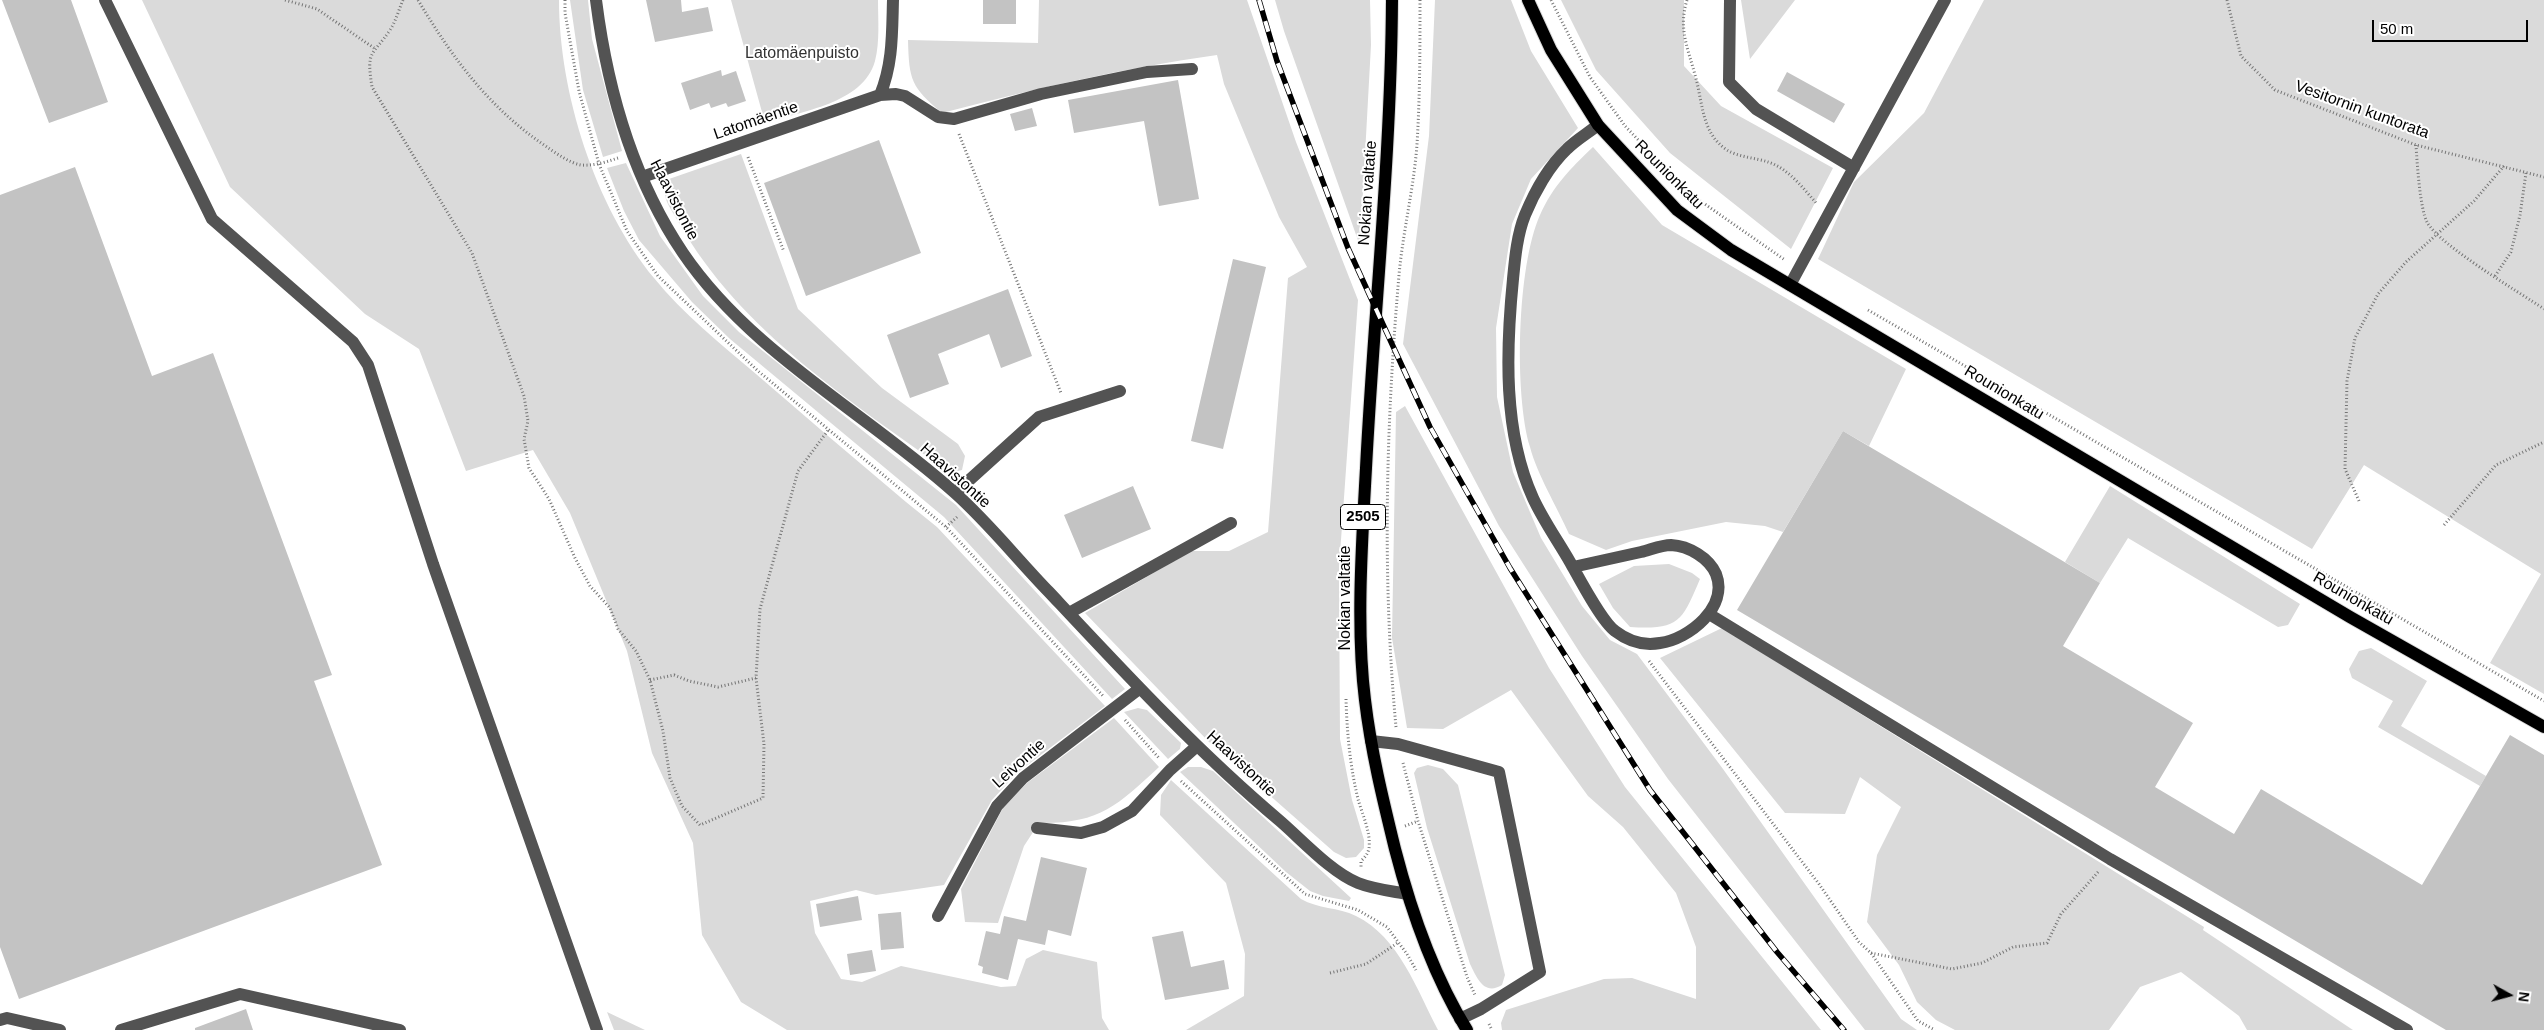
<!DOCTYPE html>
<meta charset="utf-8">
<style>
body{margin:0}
#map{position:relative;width:2544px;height:1030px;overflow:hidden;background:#fff;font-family:Arial,sans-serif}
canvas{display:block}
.north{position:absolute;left:2484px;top:970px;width:50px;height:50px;-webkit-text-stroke:4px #fff;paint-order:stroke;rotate:97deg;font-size:14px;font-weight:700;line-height:20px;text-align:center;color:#000}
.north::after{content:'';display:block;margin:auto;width:18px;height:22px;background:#000;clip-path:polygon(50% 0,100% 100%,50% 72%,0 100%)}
.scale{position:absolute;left:2372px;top:20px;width:156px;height:22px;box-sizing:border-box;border:2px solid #000;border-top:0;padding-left:6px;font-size:15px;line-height:18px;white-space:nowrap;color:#000;-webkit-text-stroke:4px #fff;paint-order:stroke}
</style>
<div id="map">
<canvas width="2544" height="1030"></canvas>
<div class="north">N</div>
<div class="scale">50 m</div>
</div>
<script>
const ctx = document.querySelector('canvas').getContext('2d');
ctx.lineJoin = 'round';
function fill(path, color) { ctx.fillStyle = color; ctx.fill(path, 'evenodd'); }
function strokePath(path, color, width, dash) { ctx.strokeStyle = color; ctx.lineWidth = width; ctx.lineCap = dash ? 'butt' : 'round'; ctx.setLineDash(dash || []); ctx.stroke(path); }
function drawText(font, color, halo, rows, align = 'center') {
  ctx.font = font + ' Arial,sans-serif'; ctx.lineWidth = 4; ctx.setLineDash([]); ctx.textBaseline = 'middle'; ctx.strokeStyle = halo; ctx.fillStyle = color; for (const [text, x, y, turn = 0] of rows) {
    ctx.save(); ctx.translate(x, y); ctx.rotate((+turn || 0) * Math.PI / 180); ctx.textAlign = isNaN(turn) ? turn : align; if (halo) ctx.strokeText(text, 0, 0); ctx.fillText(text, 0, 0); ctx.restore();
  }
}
const green = new Path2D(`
 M142 0H559C559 93 595 206 654 278 683 314 721 344 756 374 806 417 856 460 906 502L937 527 1105 706 1017 773 992 800 944 885 876 895 856 890 810 901 815 933 841 979 862 982 901 966 1001 987 1016 986 1026 959 1043 950 1097 962 1102 1018 1109 1030H787L741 1002 702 935 693 843 652 753 627 651 570 513 533 450 466 471 419 349 365 314 230 187Z
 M570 0H588L592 39 622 151 603 157 583 90Z
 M731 0H878C878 20 880 42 875 61 863 104 801 111 765 123Z
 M1039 0H1247L1296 142 1358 300 1339 568 1340 739 1352 800 1364 840V848L1356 857 1346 858 1334 852 1208 741 1085 613 1191 551H1229L1268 532 1288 278 1307 267 1279 217 1224 84 1217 55C1123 68 1033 89 942 113 911 87 909 80 908 40L1038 43Z
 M1275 0H1370L1371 45 1360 246 1284 31Z
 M1435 0H1511L1531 51 1578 128 1531 179 1512 224 1496 328 1497 397 1513 472 1541 538 1582 606 1610 640 1637 654 1723 769 1901 1019 1917 1030H1865L1668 779 1582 656 1499 526 1403 344 1429 136Z
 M1561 0H1684V66L1721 106 1833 168 1791 249 1670 153 1596 70Z
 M1741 0H1795L1750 59Z
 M1984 0H2544V694L2490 663 2541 574 2364 465 2312 549 1818 259 1854 182 1924 113Z
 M1593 147 1662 225 1906 369 1869 446 1843 431 1783 532 1765 526 1726 522 1632 541 1606 550 1569 534C1557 507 1537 474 1530 447 1514 394 1517 266 1540 215 1553 186 1570 169 1593 147Z
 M741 154 798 309 882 388 958 444 965 456 962 470 950 473C851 401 741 332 679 223 671 208 658 195 669 179Z
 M626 163 660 236 703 296 739 332 956 505 1125 689 1112 699 944 517 730 339 692 302 639 240 624 211 607 168Z
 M1405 406 1549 668 1625 787 1821 1030H1502L1501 1023 1506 1010 1604 979 1632 978 1696 999V947L1676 893 1623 827 1588 796 1511 690 1443 729 1407 728 1392 638 1396 412Z
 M2110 486 2300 604 2288 625 2278 627 2128 538 2100 583 2065 562Z
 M1669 564 1692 573 1700 579C1682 621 1680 630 1630 627L1613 608 1599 584 1634 566Z
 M1722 628 2204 927 2203 930 2353 1030H2247L2239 1016 2181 972 2140 987 2109 1030H1955L1936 1020 1917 1002 1899 965 1867 922 1877 855 1901 807 1860 777 1845 814 1785 813 1660 658Z
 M2371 648 2427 681 2401 726 2486 776 2480 786 2378 727 2393 701 2352 678 2349 669 2359 651Z
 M1138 708 1147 710 1181 743 1180 749 1168 759 1124 712Z
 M1114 718 1159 767C1117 806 1099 824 1039 823L1024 846 998 923 965 922 961 889 1003 808 1027 783Z
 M1428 765 1443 769 1458 785 1505 975 1502 985C1484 996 1477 978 1470 964L1427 828 1414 773 1417 768Z
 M1188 767H1201L1213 771 1351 898 1349 901 1323 896 1310 891 1286 872 1180 772Z
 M1171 780 1301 899C1318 909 1338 907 1356 916 1399 937 1417 990 1438 1030H1186L1244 996 1245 954 1226 883 1160 815 1161 795Z
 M607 1012 645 1030H614Z`);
const building = new Path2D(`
 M2 0H71L108 102 49 123Z
 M646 0H681L682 12 708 7 713 31 655 42Z
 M983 0H1016V24H983Z
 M721 70 722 76 736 71 746 101 728 107 726 103 711 108 709 103 690 110 681 83Z
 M1787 72 1845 104 1834 123 1777 91Z
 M1178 80 1199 199 1159 206 1144 121 1074 133 1068 100Z
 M1032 108 1037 126 1015 131 1010 114Z
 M879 140 921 253 806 296 764 183Z
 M75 167 152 376 213 353 332 675 314 681 382 865 19 999 0 947V195Z
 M1233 259 1266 267 1223 449 1191 441Z
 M1008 289 1032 356 1001 368 989 334 938 354 949 384 910 398 887 335Z
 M1843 431 2100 583 2063 646 2193 723 2155 787 2234 834 2261 789 2422 885 2510 735 2544 755V1030H2446L1737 610Z
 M1133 486 1151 529 1082 558 1064 515Z
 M1041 857 1087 868 1071 936 1048 930 1045 945 1018 939 1008 980 982 973 983 967 978 965 986 931 1000 934 1004 916 1026 921Z
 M858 896 862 920 820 927 816 904Z
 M901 912 904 948 881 950 878 914Z
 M1183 931 1191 967 1224 960 1229 989 1165 1000 1152 937Z
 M872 950 876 971 850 975 847 954Z
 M246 1009 253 1030H195V1028Z`);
const path = new Path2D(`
 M285 0 317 9 374 48
 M403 0C399 9 396 21 390 30 372 57 366 49 372 87L472 253 524 396 528 421 524 439 529 468 549 499 575 558 590 586 610 608 618 629 636 651 650 680 663 731 670 778 682 806 700 825 763 798 764 744 756 678 760 609 798 471 829 429
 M418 0C453 59 490 109 547 147 557 154 570 163 581 165 594 166 606 162 618 158
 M565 0V13L579 91 599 164 627 231 658 276 758 371 946 527 1104 697
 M1551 0 1590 77 1625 126 1689 193 1785 260
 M1687 0C1678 29 1688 48 1695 75 1703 102 1701 133 1727 150 1738 157 1756 158 1768 162 1788 168 1804 189 1817 204
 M2227 0 2241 56 2275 90 2416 145 2544 177
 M959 134 1061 393
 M2416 145C2417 162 2420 209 2427 222 2439 245 2519 292 2544 309
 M748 157 784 252
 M2495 276 2511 252 2520 215 2526 173
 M1868 310 2544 701
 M2359 501 2345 469 2347 381 2355 338 2378 294 2406 262 2474 201 2504 166
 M2444 525 2496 465 2544 442
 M946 527 957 517
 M1649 661 1819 884 1859 942 1871 953 1918 1021 1935 1030
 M650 680 674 675 689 681 718 687 756 678
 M1346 699C1347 733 1350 766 1358 799 1362 814 1371 832 1369 848 1368 854 1365 857 1361 861V867
 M1125 720 1159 758
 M1396 727C1382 577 1386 425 1399 275 1403 231 1414 187 1417 144 1420 96 1420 48 1420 0
 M1403 763 1418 821 1467 977 1475 995
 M1181 781 1305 894 1358 910 1387 927 1407 954 1416 970
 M1405 826 1418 821
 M1871 953 1952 969 1982 963 2013 947 2047 943 2061 914 2099 871
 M1330 973 1366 964 1399 942
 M1489 1024 1492 1030`);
const minor = new Path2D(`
 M105 0 212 219 353 342 368 365 433 564 597 1030
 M596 0C607 87 633 179 683 253 750 352 866 413 954 492 988 522 1017 559 1049 592 1123 671 1197 751 1280 821 1302 840 1331 872 1358 883 1373 889 1391 891 1407 894
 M1730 0 1729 82 1756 109 1854 168
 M880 95C893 64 892 33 893 0
 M642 177 880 95 896 94 905 96 938 117 954 119 1041 94 1147 72 1192 69
 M1790 285 1945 0
 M955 493 1039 417 1120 391
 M1573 567C1595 562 1618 557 1641 552 1650 550 1661 545 1671 545 1689 546 1709 558 1716 574 1729 607 1689 639 1660 643 1644 646 1628 641 1615 631 1602 622 1579 578 1570 562 1558 541 1543 520 1533 498 1503 432 1506 350 1513 279 1515 258 1517 235 1525 215 1534 193 1549 166 1567 149 1576 140 1588 133 1598 125
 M1069 613 1231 523
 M1709 614 2110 859 2407 1030
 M1371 741 1398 744 1499 772 1540 972 1481 1009 1460 1019
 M1037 828 1081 833 1103 827 1132 811 1170 770 1197 746
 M938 916 997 806 1023 778 1139 689
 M0 1020 7 1018 60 1030
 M121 1030 240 994 400 1030`);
const major = new Path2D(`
 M1392 0C1391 157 1374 312 1366 468 1362 541 1356 628 1365 700 1371 751 1383 800 1395 849 1411 911 1433 975 1467 1030
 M1528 0 1551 50 1598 125 1677 210 1731 250 2350 617 2544 727`);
const rail = new Path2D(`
 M1259 0 1277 61 1348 248 1430 427 1510 568 1650 790 1777 952 1844 1030`);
const shields = [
 [1363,517,45]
];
const shieldNames = [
 ["2505",1363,517]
];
const parkNames = [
 ["Latomäenpuisto",802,54]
];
const streetNames = [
 ["Vesitornin kuntorata",2362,110,20],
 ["Latomäentie",756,121,-19],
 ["Rounionkatu",1669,175,45],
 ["Nokian valtatie",1368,193,-86],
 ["Haavistontie",674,200,63],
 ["Rounionkatu",2004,393,31],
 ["Haavistontie",955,476,42],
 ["Nokian valtatie",1346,598,-90],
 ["Rounionkatu",2353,599,30],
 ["Leivontie",1019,764,-42],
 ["Haavistontie",1241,764,43]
];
fill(green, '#dadada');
fill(building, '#c3c3c3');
strokePath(major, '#dbdbdb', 14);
strokePath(path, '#757575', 3, [1, 2.5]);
strokePath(minor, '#535353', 12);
strokePath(major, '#000', 12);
strokePath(rail, '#000', 5.5);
strokePath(rail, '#fff', 4, [11]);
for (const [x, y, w] of shields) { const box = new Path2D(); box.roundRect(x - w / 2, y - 12.5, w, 25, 4); ctx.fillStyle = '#fff'; ctx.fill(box); strokePath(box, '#000', 1); }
drawText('bold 15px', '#000', null, shieldNames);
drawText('16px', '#313131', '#fff', parkNames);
drawText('16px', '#000', '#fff', streetNames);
</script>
